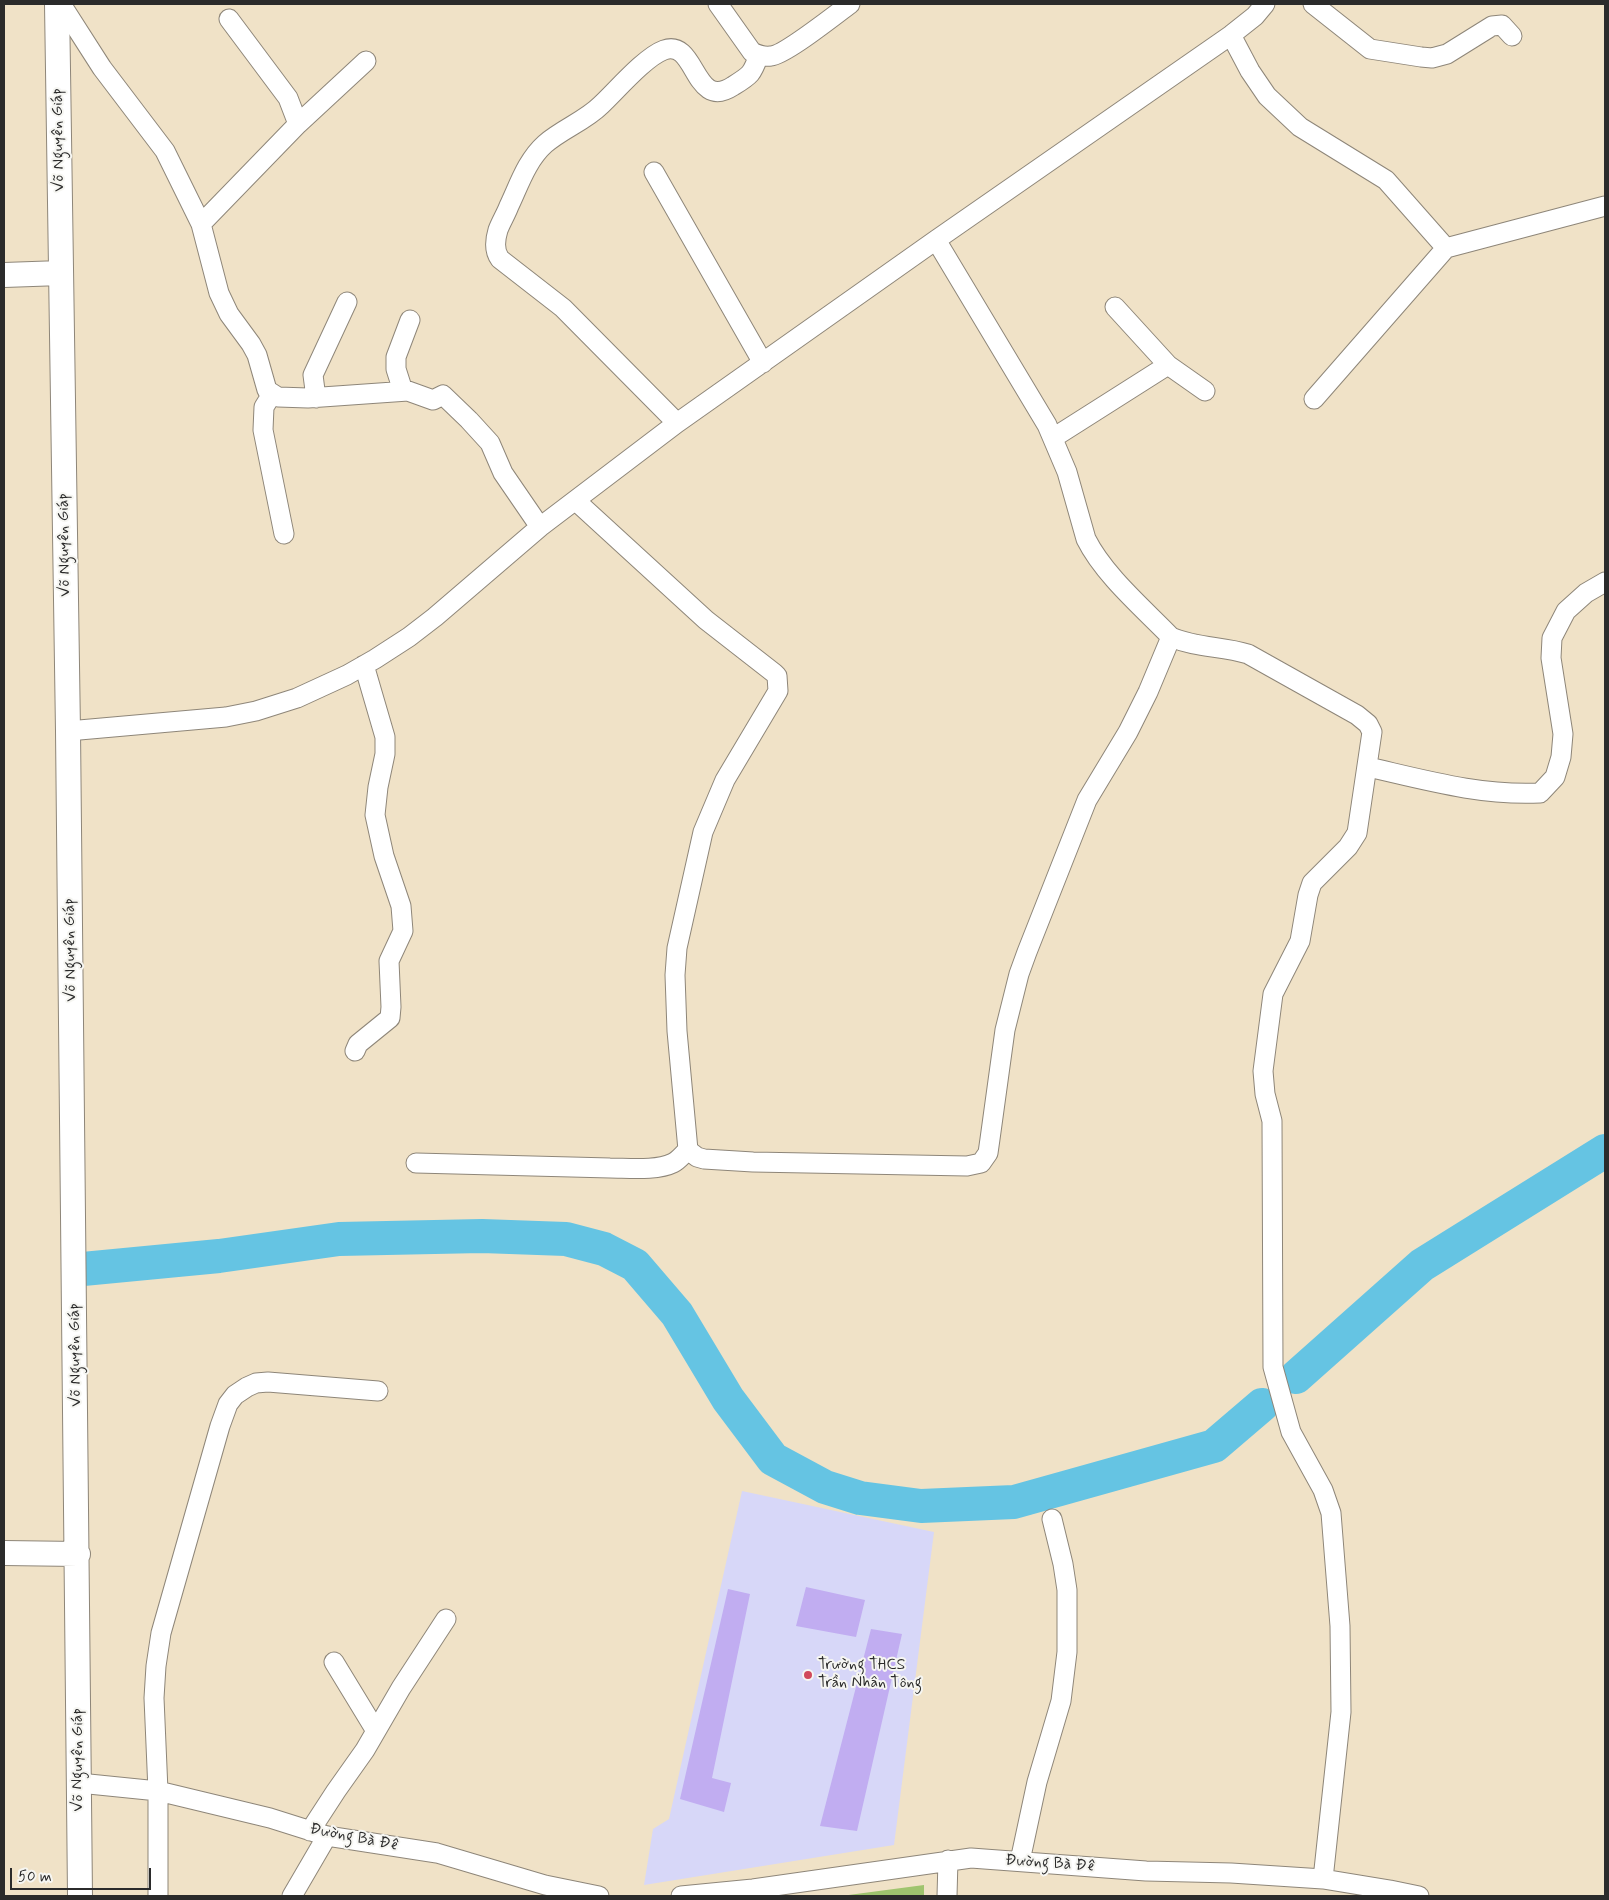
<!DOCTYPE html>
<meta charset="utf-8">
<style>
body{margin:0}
#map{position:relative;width:1609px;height:1900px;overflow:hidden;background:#f0e2c7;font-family:Mynerve,sans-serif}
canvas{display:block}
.frame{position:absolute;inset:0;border:5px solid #2b2b2b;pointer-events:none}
.scale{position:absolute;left:10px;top:1868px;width:141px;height:22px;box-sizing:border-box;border:2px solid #2b2b2b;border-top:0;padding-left:6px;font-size:15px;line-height:18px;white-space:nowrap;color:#2b2b2b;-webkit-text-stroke:4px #f6f6f2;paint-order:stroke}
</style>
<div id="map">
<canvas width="1609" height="1900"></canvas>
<div class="frame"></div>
<div class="scale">50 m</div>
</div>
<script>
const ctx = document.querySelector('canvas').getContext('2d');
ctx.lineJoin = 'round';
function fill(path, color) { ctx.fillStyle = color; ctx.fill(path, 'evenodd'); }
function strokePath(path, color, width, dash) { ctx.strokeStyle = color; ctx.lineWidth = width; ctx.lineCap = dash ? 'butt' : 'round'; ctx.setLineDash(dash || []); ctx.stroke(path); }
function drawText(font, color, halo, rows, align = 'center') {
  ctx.font = font + ' Mynerve,sans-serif'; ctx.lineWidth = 4; ctx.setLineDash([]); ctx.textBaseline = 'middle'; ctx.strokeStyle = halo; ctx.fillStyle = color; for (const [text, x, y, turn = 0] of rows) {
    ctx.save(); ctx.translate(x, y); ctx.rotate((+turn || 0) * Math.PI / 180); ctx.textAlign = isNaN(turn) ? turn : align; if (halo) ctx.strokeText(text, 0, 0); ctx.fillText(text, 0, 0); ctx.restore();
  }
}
const built = new Path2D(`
 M742 1491 934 1532 894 1845 644 1885 653 1829 669 1819Z`);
const green = new Path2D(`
 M924 1885V1896H841Z`);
const river = new Path2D(`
 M83 1269 219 1256 339 1239 482 1236 566 1239 604 1249 635 1265 677 1314 728 1399 773 1459 825 1487 860 1498 921 1506 1014 1502 1214 1446 1262 1405
 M1296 1377 1422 1265 1605 1151`);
const building = new Path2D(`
 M806 1587 865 1600 856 1637 796 1626Z
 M728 1589 750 1594 712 1778 731 1783 724 1812 680 1799Z
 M871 1629 902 1634 857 1831 820 1826Z`);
const minor = new Path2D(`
 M61 4 102 68 165 151 201 224 219 293 229 314 251 344 257 355 267 390 278 397 308 398 408 391 433 400 443 395 469 420 490 443 503 473 540 527
 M718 4 752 52C758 55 764 57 771 56 785 55 836 14 850 4
 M1313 4 1370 49 1421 57 1432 58 1447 54 1492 26 1502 25 1512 36
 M229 19 288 98 298 124
 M1231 35 1250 71 1267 96 1300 127 1386 180 1446 248 1605 206
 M654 172 763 363
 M201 224 298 124 366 61
 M1115 307 1168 365
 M403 391 396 369V357L410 320
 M272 394 264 407 263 430 284 534
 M316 398 313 375 347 302
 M1314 399 1446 248
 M677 423 563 308 500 259C494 251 495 240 498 230 501 222 506 214 509 206 519 185 527 160 545 144 562 129 585 121 601 105 617 90 645 57 664 50 697 38 693 112 733 86 751 75 752 74 759 55
 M1053 438 1168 365 1205 391
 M576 501 706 620 774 673 777 676 778 691 725 780 703 832 677 948 675 975 677 1031 688 1150 697 1157 704 1159 753 1162 967 1166 981 1163 988 1153 990 1139 1005 1030 1019 974 1027 952 1087 800 1128 732 1148 692 1171 637C1143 608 1104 575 1086 539L1067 472 1047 425 936 240
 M1171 637C1196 648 1222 646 1248 654L1357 715 1368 724 1372 732 1357 833 1348 847 1312 883 1308 895 1300 941 1273 994 1263 1071 1265 1094 1272 1121 1273 1367 1291 1432 1323 1490 1331 1513 1340 1626 1341 1712 1323 1879
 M68 731 226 717 256 711 297 698 347 675 375 659 409 637 435 617 540 527 677 423 936 240 1231 35 1255 16 1265 4
 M1368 767C1425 780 1481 796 1540 793L1555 777 1561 757 1563 734 1551 658 1552 638 1566 611 1586 593 1605 582
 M355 1051 358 1044 390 1018 391 1007 389 961 403 931 401 906 384 856 375 815 378 787 385 754V737L364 665
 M416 1163 610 1168C628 1168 657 1171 673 1163 679 1160 683 1154 688 1150
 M334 1662 376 1731
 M79 1783 158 1791 270 1818 327 1836 437 1853 545 1885 599 1896
 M310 1831 336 1791 365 1750 401 1688 446 1619
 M1020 1861 1037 1782 1061 1701 1067 1652V1590L1063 1564 1052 1519
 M158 1896V1791L154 1698 156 1666 161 1633 220 1426 228 1404 235 1395 247 1387 256 1383 268 1382 378 1391
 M292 1896 327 1836
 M681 1896 753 1889 971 1858 1146 1871 1231 1873 1323 1879 1390 1890 1419 1896
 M947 1896 948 1860`);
const major = new Path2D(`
 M57 4 68 731 80 1896
 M4 275 61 273
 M4 1553 78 1554`);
const markers = [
 [808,1675,5,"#d1495b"]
];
const streetNames = [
 ["Võ Nguyên Giáp",59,140,-91],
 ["Võ Nguyên Giáp",65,545,-91],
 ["Võ Nguyên Giáp",71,950,-91],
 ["Võ Nguyên Giáp",76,1355,-91],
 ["Võ Nguyên Giáp",79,1760,-90],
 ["Đường Bà Đê",354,1838,11],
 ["Đường Bà Đê",1050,1864,4]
];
const poiNames = [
 ["Trường THCS",818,1666],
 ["Trần Nhân Tông",818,1684]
];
fill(built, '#d7d7f8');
fill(green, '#9fc46e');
strokePath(river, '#65c4e3', 34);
fill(building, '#c1adf1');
strokePath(minor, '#8e8679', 21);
strokePath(major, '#8e8679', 26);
strokePath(minor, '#fff', 19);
strokePath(major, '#fff', 24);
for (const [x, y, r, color] of markers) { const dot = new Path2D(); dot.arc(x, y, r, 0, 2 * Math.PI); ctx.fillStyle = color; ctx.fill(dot); strokePath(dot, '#f6f6f2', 2); }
drawText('16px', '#2b2b2b', '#f6f6f2', streetNames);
drawText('16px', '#2b2b2b', '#f6f6f2', poiNames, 'left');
</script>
